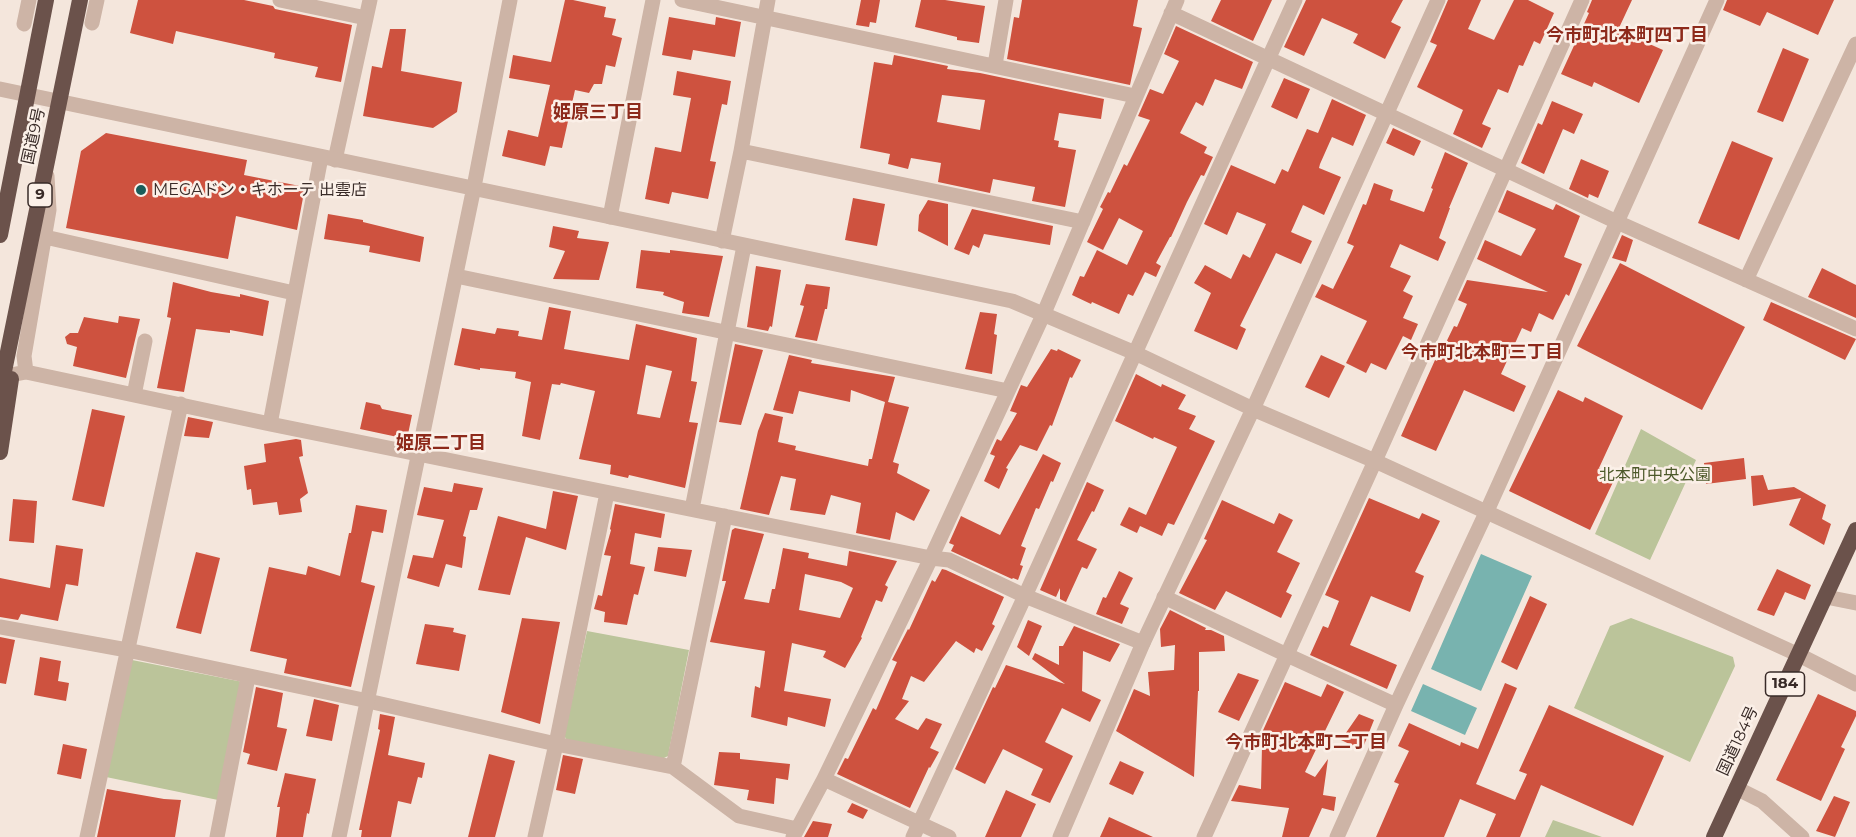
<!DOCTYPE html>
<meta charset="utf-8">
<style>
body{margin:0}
canvas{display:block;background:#f4e6dc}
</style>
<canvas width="1856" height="837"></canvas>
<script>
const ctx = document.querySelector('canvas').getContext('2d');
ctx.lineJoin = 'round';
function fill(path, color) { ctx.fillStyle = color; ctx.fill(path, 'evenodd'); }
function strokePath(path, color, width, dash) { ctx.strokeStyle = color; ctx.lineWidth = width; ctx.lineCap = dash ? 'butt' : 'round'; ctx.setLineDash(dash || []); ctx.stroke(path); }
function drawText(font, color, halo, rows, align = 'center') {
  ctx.font = font + ' Montserrat,"Noto Sans JP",sans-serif'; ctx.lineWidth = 5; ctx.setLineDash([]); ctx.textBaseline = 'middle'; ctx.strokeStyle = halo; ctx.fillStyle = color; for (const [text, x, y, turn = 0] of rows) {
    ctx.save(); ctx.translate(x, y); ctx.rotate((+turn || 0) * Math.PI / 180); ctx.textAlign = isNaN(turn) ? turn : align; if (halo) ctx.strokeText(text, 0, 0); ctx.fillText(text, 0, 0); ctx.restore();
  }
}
const green = new Path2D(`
 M1641 429 1696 460 1650 560 1595 534Z
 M1631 618 1733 657 1735 666 1690 762 1574 708 1610 626Z
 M587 631 689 650 668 756 662 759 567 740 564 736Z
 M132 660 243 682 218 800 106 777Z
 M1553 820 1602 837H1545Z`);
const water = new Path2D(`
 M1481 554 1532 576 1481 691 1431 669Z
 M1423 684 1477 708 1465 735 1411 711Z`);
const building = new Path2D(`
 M138 0H244L273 6 275 9 352 25 341 82 315 77 318 67 274 58 275 53 176 31 173 44 130 33Z
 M565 0H573L606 7 604 17 616 19 612 35 622 38 615 67 606 65 602 84H594L589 93 575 90 562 148 550 146 545 166 502 156 508 130 538 137 550 85 509 78 513 55 551 62Z
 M861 0H880L876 23 870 22 869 27 856 25Z
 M921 0H945L985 6 979 43 957 40V37L915 27Z
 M1022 0H1138L1133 26 1142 28 1130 85 1007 59 1014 17 1019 18Z
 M1221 0H1272L1253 41 1211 21Z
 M1306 0H1403L1391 22 1401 27 1385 59 1353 43 1358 34 1322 18 1304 56 1284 47Z
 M1448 0H1481L1468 29 1494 40 1514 0H1528L1554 13 1540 44 1534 41 1523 66 1519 65 1508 93 1498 89 1482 124 1491 128 1482 148 1453 134 1463 110 1417 87 1437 45 1430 42Z
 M1592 0H1632L1618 30 1663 50 1639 103 1594 82 1592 87 1561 74 1589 13 1587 12Z
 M1727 0H1834L1818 35 1767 12 1760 26 1723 10Z
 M669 17 715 25 716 17 741 22 735 57 693 50 691 60 662 55Z
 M1176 26 1253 62 1242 89 1215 79 1203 106 1196 102 1180 133 1207 147 1204 153 1213 157 1204 176 1201 175 1187 202 1171 237H1170L1156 263 1161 266 1156 277 1145 272 1133 296 1128 294 1119 314 1092 302 1091 304 1072 295 1080 276 1084 277 1097 250 1127 265 1143 231 1119 218 1103 250 1087 242 1103 209 1100 207 1108 192 1110 193 1124 164 1127 166 1150 120 1138 116 1150 89 1163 94 1179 61 1164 54Z
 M390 29H406L401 71 462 82 457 112 433 128 363 116 372 66 382 68Z
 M1783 48 1809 59 1783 122 1757 112Z
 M894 55 948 66 947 69 980 73 1104 99 1101 119 1059 113 1054 140 1059 141 1058 147 1076 150 1065 207 1032 201 1035 187 993 179 990 193 938 182 941 163 911 158 908 169 888 164 890 154 860 148 874 62 892 65ZM942 95 985 100 980 130 937 122Z
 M677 71 731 81 727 105 722 104 710 161 716 162 708 199 672 192 669 204 645 199 655 147 681 152 691 98 673 95Z
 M1284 78 1310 89 1297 119 1271 107Z
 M1332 99 1366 115 1353 146 1332 137 1320 164 1319 168 1341 177 1324 215 1303 205 1291 232 1312 241 1301 264 1276 253 1240 326 1246 329 1237 350 1194 331 1211 293 1194 283 1205 265 1231 279 1243 254 1250 258 1266 224 1237 212 1227 235 1204 224 1231 165 1275 184 1282 169 1288 172 1307 129 1318 133Z
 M1552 101 1583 114 1574 134 1563 129 1544 174 1521 163 1538 123 1542 125Z
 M1393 128 1421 141 1414 156 1386 143Z
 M106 133 247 160 244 175 305 187 297 230 236 216 228 259 66 228 81 151Z
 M1732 141 1773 158 1739 240 1698 223Z
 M1445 152 1468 163 1449 208H1450L1439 238 1446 242 1438 261 1400 244 1390 267 1411 276 1403 291 1413 296 1403 318 1418 324 1411 340 1403 336 1386 370 1371 363 1366 373 1346 363 1367 321 1315 297 1322 284 1333 289 1354 246 1347 243 1363 204 1366 205 1374 183 1393 190 1390 200 1424 212 1433 189 1431 188Z
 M1581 159 1609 171 1598 198 1589 194 1588 198 1569 189Z
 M1507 190 1553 210 1556 204 1580 216 1564 257 1582 264 1569 296 1566 294 1553 320 1539 313 1531 332 1522 328 1501 374 1526 386 1514 412 1464 390 1436 451 1401 436 1435 360 1437 361 1454 326 1457 327 1467 304 1458 300 1467 280 1548 292 1477 259 1485 240 1521 256 1536 229 1498 212Z
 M853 198 885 204 877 246 845 240Z
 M928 200 948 204V246L918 231 919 215Z
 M972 209 1053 226 1050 245 984 234 979 248 973 245 969 255 954 249Z
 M328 214 363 220V222L424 237 420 262 369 252 370 246 324 239Z
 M553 226 579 231 577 238 609 242 599 280 553 279 565 251 549 247Z
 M1622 235 1633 240 1626 262 1612 258Z
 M641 250 670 253V250L723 256 709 317 682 313 684 302 663 295 664 292 636 288Z
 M1620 263 1745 327 1702 410 1577 346Z
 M756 266 781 270 772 327 770 326 768 331 747 327Z
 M1822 268 1856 285V318L1808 297Z
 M173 282 211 292 240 297V294L269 301 263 336 230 330V333L196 329 184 392 157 388 171 318 167 317Z
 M806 284 830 287 827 309H825L817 341 795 337 804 306 800 305Z
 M1771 302 1856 339 1845 360 1763 320Z
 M549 307 571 311 564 349 629 360 636 324 697 338 691 381 697 382 689 422 698 423 685 488 629 475 628 478 610 474 611 465 579 459 595 391 561 383 560 385 552 384 540 440 522 436 531 382 515 378 516 372 480 368V370L454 365 462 328 495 334 497 328 519 331 518 336 542 340ZM646 365 672 371 660 418 637 414Z
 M980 312 997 314 994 334 997 335 992 374 965 369Z
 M119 316 140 319 126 378 73 366 77 347 67 344 65 337 70 333H78L84 317 118 323Z
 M735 344 763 350 741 425 719 422Z
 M1051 349 1057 351 1058 349 1081 360 1072 378 1070 377 1052 426 1050 425 1037 451 1020 445 1006 468 1008 469 999 489 984 481 995 456 990 454 997 439 1001 441 1017 413 1010 411 1021 385 1027 387Z
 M789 355 812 360 811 363 895 377 888 402 909 407 893 462 899 464 897 473 930 490 914 521 896 512 890 540 856 533 861 503 831 495 825 515 790 510 796 479 781 476 769 515 740 509 758 431 765 413 783 417 778 442 796 446 795 450 868 466 869 459H872L885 402 851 390 850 402 799 391 793 414 773 410Z
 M1321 355 1345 366 1329 398 1305 387Z
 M1136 374 1161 387 1162 384 1186 395 1178 409 1196 416 1189 429 1215 441 1174 525 1168 523 1162 536 1140 526 1137 533 1120 525 1129 507 1146 515 1177 447 1154 437 1153 439 1115 421Z
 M1558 390 1583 402 1585 397 1623 416 1599 468 1616 476 1590 530 1509 491Z
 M366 402 380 405 382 409 412 415 407 439 360 429Z
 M92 409 125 416 104 507 72 500Z
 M188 417 213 422 209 438 184 436Z
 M296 439 301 440 303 456 299 457 308 493 300 499 302 512 279 515 277 502 253 505 251 489 247 490 244 466 266 462 264 444Z
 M1043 454 1061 463 1053 482 1051 481 1039 509 1036 508 1021 546 1026 548 1020 565 1023 566 1018 580 1013 578 1012 579 951 551 954 545 949 543 961 516 1000 535Z
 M1744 458 1746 479 1706 484 1704 463Z
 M1763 475 1768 490 1794 487 1826 505 1822 519 1831 524 1824 545 1789 525 1801 498 1753 506 1751 476Z
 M1087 482 1104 490 1094 512 1092 511 1077 540 1097 549 1087 569 1082 567 1066 602 1060 599V588L1056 597 1040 590Z
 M454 483 483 488 477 510H470L463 536 466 537 462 568 446 564 439 587 407 578 413 555 433 558 444 520 417 515 424 487 452 492Z
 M553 491 578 496 566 550 526 537 510 595 478 590 498 516 546 529Z
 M1369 498 1419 519 1422 513 1440 521 1415 572 1424 576 1410 612 1371 596 1350 645 1397 665 1387 689 1310 655 1323 626 1328 628 1339 601 1325 595Z
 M13 499 37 501 34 543 9 541Z
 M1222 500 1274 524 1279 513 1293 520 1277 552 1300 563 1286 592 1292 595 1281 618 1226 591 1215 610 1179 593 1207 540 1204 539Z
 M615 504 665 514 661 538 635 533 630 564 645 567 638 595 634 594 627 625 604 622 605 612 594 609 598 595 602 596 611 556 604 555 611 530 610 529Z
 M356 505 387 510 383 533 372 531 361 582 375 586 351 687 284 673 287 659 250 651 269 567 306 575 308 566 340 576 349 533H351Z
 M735 528 764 534 744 599 769 603 772 589H775L783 548 809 553 808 558 847 566 849 551 897 561 885 585 888 587 882 602 876 600 861 637 862 638 845 668 823 657 826 651 792 643 784 691 831 699 825 727 788 717 787 726 751 717 755 686 760 688 765 651 710 642 726 581H722L732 530ZM805 574 841 582 853 588 840 618 799 610Z
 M56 545 83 549 78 586 66 584 58 621 21 614 18 620 0 617V578L50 588Z
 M658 547 692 550 686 577 654 571Z
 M196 552 220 558 201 634 176 628Z
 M942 569 946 570 1004 597 992 624 995 626 982 651 976 648 974 653 956 641 924 682 911 676 902 699 909 701 895 719 918 730 926 718 942 724 930 748 939 752 930 768 929 767 910 808 837 774 845 758 848 759 873 708 876 710 897 662 892 660 908 629 909 630 932 580 935 582Z
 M1777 569 1811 585 1805 600 1785 592 1774 616 1757 610Z
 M1119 571 1133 578 1120 604 1129 608 1122 624 1096 614 1103 597 1106 598Z
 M1530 596 1547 604 1517 670 1501 662Z
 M1170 610 1206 628 1205 630H1211L1224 636 1225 651 1199 652V691H1198L1194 777 1116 731 1134 689 1150 696 1148 672 1174 670 1175 645 1161 647 1160 629Z
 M522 618 560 622 540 724 501 712Z
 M1028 620 1042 626 1029 656 1017 647Z
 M425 624 454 628 453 632 466 635 459 671 416 664Z
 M1074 626 1120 644 1110 662 1083 651 1082 691 1101 700 1090 722 1062 708 1045 742 1073 756 1050 803 1031 795 1043 769 1003 749 985 784 955 769 993 687 995 688 1006 665 1065 684 1032 659 1035 653 1059 665V646H1063Z
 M0 637 15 640 6 684 0 683Z
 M40 657 61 661 58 681 69 683 66 701 34 695Z
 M1238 673 1259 680 1239 721 1218 712Z
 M1285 682 1321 697 1327 684 1344 692 1305 772 1315 777 1328 759 1323 795 1336 797 1334 811 1322 808 1309 837H1282L1289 808 1231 801 1239 785 1261 789 1262 746 1259 745 1260 737Z
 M1505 683 1517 688 1476 784 1515 800 1527 774 1519 771 1549 705 1664 756 1633 826 1541 785 1520 837H1486L1496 814 1460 799 1444 837H1376L1399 784 1394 782 1409 751 1398 746 1409 723 1460 746 1461 742 1478 749Z
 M256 687 283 693 277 727 287 729 277 771 247 764 250 754 243 752Z
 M1818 694 1856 711V716L1841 747 1845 749 1821 801 1776 780Z
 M314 699 339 705 332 741 306 736Z
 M380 714 395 717 388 755 425 763 422 778 418 777 411 804 398 801 391 837H361L362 830H359L380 730 378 729Z
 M1359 714 1374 720 1362 750 1341 740Z
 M63 744 87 749 81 779 57 774Z
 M719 752 740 753V759L790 764 788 780 776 778 774 804 747 800 749 790 714 785Z
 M489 754 515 761 495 837H468Z
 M563 755 583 759 575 794 556 790Z
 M1120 761 1144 772 1133 795 1109 784Z
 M285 773 316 779 309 814 307 813 303 837H276L280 807H277Z
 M107 789 164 799 181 800 175 837H97Z
 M1006 790 1036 804 1021 837H985Z
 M1834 796 1850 802 1835 837 1816 831Z
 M852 803 868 810 863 819 847 812Z
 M1109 817 1153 837H1100Z
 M813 821 832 824 828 837H804Z`);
const minor = new Path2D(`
 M280 0 366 18
 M682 0 1135 96
 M1171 13 1617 222 1856 329
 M92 23 97 0
 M24 24 29 0
 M995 65 1006 0
 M741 151 1083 222
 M335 160 370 0
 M610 217 653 0
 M45 237 294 293
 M722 241 741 151 768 0
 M456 276 1008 391
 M1746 280 1856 44
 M26 372 24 356 49 210 47 176
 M11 375 26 372 270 424 931 558 949 560 1025 596 1143 643
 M134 395 145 341
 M270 424 321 157
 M692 509 744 246
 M1164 597 1287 655 1396 705
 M1826 597 1856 603
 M0 627 127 650 368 701 556 744 673 767 739 816 797 829
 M673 767 725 516
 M824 779 949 837
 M1736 788 1762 801 1802 837
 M87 837 181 404
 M217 837 248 677
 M535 837 556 744 607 493
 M793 837 824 779 931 558 1044 313 1177 0
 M913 837 1025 596 1295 0
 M1204 837 1375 461 1582 0
 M1337 837 1396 705 1486 513 1717 0`);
const tertiary = new Path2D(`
 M0 89 1012 301 1135 353 1253 409 1375 461 1799 655 1856 684
 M339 837 474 187 510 0
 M1060 837 1143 643 1253 409 1438 0`);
const trunk = new Path2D(`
 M0 235 46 0
 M0 391 80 0
 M0 452 11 379
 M1714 837 1856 530`);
const markers = [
 [141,190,6,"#1a5d5a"]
];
const shields = [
 [40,195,24],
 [1785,684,39]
];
const shieldNames = [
 ["9",40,195],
 ["184",1785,684]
];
const streetNames = [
 ["国道9号",34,136,-78],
 ["国道184号",1738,741,-65]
];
const poiNames = [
 ["MEGAドン・キホーテ 出雲店",153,190]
];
const parkNames = [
 ["北本町中央公園",1655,475]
];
const neighbourhoodNames = [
 ["今市町北本町四丁目",1627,36],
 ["姫原三丁目",598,113],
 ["今市町北本町三丁目",1482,353],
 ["姫原二丁目",441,444],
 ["今市町北本町二丁目",1306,743]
];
fill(green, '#bbc49a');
fill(water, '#78b3af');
fill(building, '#ce523f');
strokePath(minor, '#cdb4a6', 15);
strokePath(tertiary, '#cdb4a6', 15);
strokePath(trunk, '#6b524b', 16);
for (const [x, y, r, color] of markers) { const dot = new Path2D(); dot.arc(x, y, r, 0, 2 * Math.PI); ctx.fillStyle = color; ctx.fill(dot); strokePath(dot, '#fbf0e8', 2); }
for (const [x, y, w] of shields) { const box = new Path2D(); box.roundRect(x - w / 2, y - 12, w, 24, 4.5); ctx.fillStyle = '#fbf0e8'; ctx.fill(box); strokePath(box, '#392b28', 1.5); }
drawText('bold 15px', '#392b28', null, shieldNames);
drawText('16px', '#392b28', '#fbf0e8', streetNames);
drawText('16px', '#392b28', '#fbf0e8', poiNames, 'left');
drawText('16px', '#4d592a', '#fbf0e8', parkNames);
drawText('bold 18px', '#8d2a1b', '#fbf0e8', neighbourhoodNames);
</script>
